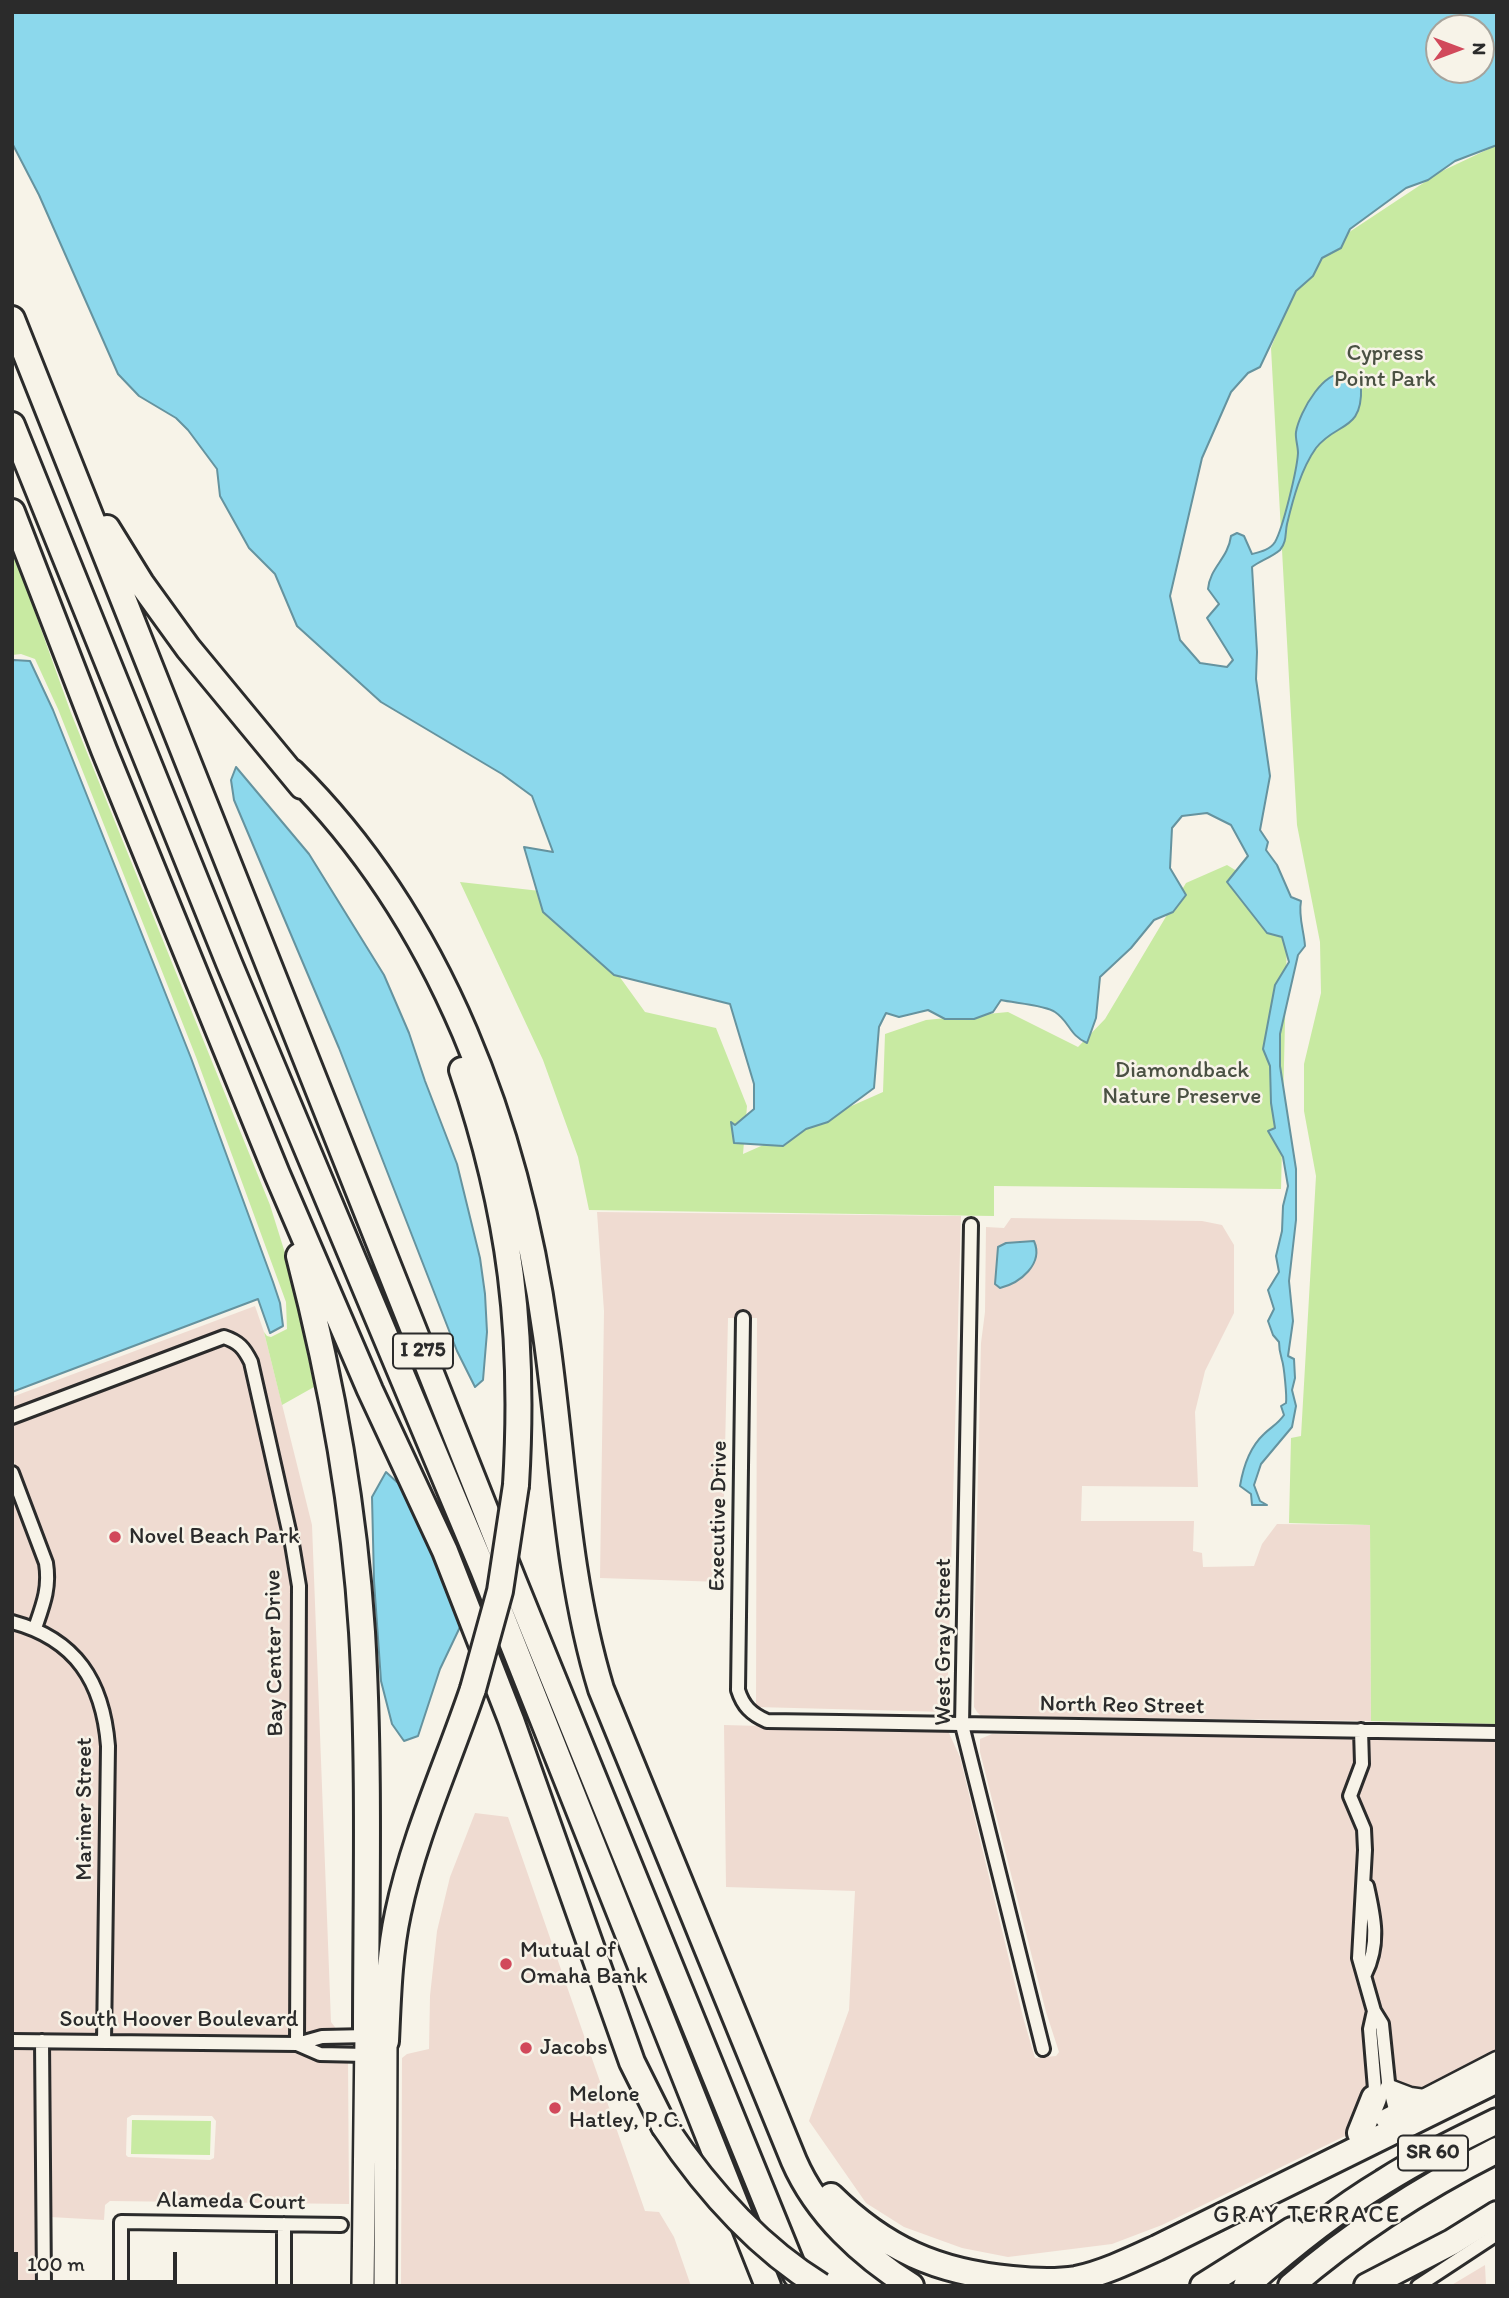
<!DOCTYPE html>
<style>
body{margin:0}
#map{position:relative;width:1509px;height:2298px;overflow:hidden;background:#f7f3e8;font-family:Itim,sans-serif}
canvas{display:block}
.frame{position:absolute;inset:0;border:14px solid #2b2b2b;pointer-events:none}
.north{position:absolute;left:1425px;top:14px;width:70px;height:70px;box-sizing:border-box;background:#f7f3e8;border:2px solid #a5a39c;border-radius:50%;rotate:90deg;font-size:19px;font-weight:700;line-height:28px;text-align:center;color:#2b2b2b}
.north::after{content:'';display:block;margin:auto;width:24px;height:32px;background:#d1495b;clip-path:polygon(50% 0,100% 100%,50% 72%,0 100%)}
.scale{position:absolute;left:14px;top:2252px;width:163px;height:32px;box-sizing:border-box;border:4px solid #2b2b2b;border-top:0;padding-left:9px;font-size:21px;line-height:24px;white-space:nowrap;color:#2b2b2b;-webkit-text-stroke:5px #f7f3e8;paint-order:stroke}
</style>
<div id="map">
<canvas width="1509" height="2298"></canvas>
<div class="frame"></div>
<div class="north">N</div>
<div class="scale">100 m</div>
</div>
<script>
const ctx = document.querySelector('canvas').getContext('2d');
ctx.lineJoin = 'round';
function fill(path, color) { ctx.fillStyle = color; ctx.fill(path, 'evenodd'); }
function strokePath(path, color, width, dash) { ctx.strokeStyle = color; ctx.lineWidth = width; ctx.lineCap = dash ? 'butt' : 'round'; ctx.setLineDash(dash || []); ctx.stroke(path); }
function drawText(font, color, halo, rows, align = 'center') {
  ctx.font = font + ' Itim,sans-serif'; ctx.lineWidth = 5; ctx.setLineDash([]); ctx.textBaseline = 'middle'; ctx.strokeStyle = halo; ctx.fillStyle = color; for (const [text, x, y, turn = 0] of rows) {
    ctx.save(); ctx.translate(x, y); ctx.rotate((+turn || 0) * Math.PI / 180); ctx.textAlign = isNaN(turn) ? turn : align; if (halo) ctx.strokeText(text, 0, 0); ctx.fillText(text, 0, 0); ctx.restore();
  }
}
const built = new Path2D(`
 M597 1212 961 1216 947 1712 756 1707 757 1318H728L722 1582 600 1578 604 1311Z
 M1011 1218 1202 1221 1222 1225 1234 1245V1313L1205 1371 1195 1412 1198 1487 1082 1486 1081 1521H1194L1193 1551 1202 1553 1203 1567 1254 1566 1262 1544 1277 1524 1370 1525 1371 1721 981 1716 977 1712 974 1707 975 1603 981 1343 985 1312 986 1227 1004 1228Z
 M255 1306 264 1332 312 1525 331 2022 338 2031 303 2037 305 1585 298 1543 257 1360 250 1346 237 1336 226 1332 215 1334 12 1411V1397Z
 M224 1343 239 1352 245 1363 286 1545 292 1586 290 2039 110 2037 114 1746 112 1719 105 1693 80 1654 43 1626 54 1590 55 1577 51 1562 12 1456V1427L16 1422Z
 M12 1491 39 1565 42 1579 39 1600 31 1621 12 1616Z
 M12 1627 32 1633 71 1661 93 1696 99 1721 102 1746 97 2036 12 2035Z
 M724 1725 948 1731 960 1757 1023 2017 1035 2058 1056 2056 1059 2052 1046 2012 980 1752V1739L992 1734 1497 1741V2052L1425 2089 1345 2136 1162 2225 1112 2244 1008 2257 962 2248 904 2227 866 2203 809 2121 849 2010 855 1891 726 1887Z
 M475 1813 508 1817 645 2211 659 2212 674 2237 691 2286H401L402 2058 407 2054 429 2049 430 1996 437 1931 450 1877Z
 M12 2046 36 2047 38 2281H12Z
 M48 2047 292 2050 318 2059 348 2060 349 2204 110 2201 105 2205 104 2220 50 2217ZM132 2115 212 2116 216 2121 214 2158 210 2160 128 2157 126 2155 127 2118Z
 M1485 2265 1486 2286H1450Z`);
const green = new Path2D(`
 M1497 145V1724L1371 1721 1370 1525 1289 1523 1291 1438 1301 1436 1316 1176 1304 1111V1064L1321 993 1320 942 1297 825 1271 348 1304 262 1440 172Z
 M12 548 71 713 270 1205 290 1269 314 1387 282 1405 264 1332 267 1336 271 1337 287 1329 286 1302 196 1057 58 709 35 659 21 654 12 655Z
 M1227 865 1263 887 1287 938 1281 1189 994 1186V1216L589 1210 578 1157 543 1060 460 882 549 892 575 915 645 1012 716 1028 747 1106 743 1154 883 1092 885 1034 926 1020 1008 1012 1078 1047 1105 1019 1186 883Z
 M132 2120 211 2121 210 2155 131 2154Z`);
const water = new Path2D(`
 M12 12H1497V145L1455 161 1428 180 1406 188 1350 229 1341 248 1322 258 1313 276 1296 291 1260 367 1248 373 1231 392 1202 458 1170 596 1180 640 1200 663 1227 667 1233 660 1207 618 1219 604 1208 589C1210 567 1228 559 1231 536L1237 533 1244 536 1252 554C1260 552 1270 550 1275 542 1283 528 1297 470 1298 453 1298 446 1295 438 1296 432 1299 413 1326 363 1350 376 1354 378 1358 384 1361 387 1363 432 1336 422 1316 448 1301 469 1293 499 1287 524 1285 533 1287 542 1280 550 1272 557 1260 561 1252 567L1257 652 1256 679 1270 776 1260 830 1268 842 1266 850 1277 865 1291 897 1301 901C1298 916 1304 931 1305 946L1298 955 1280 1034V1066L1296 1169V1220L1289 1281 1293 1321 1288 1356 1294 1359 1295 1378 1292 1390 1296 1406 1292 1427 1261 1464 1254 1485 1260 1501 1267 1505H1252L1251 1494 1240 1486C1243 1468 1250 1447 1264 1434 1271 1427 1278 1424 1284 1415L1281 1406 1286 1403C1287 1396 1284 1366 1282 1360 1280 1353 1279 1350 1279 1342L1273 1335 1268 1321 1274 1309 1268 1290 1279 1272 1276 1256 1282 1231 1283 1206 1288 1186 1283 1157 1268 1131 1275 1128 1271 1103 1270 1066 1263 1049 1275 985 1289 962 1282 937 1267 933 1227 882 1248 856 1231 825 1207 813 1182 816 1172 828 1170 868 1186 895 1173 912 1154 920 1131 948 1100 977 1096 1018 1087 1043C1069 1035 1070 1022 1055 1012 1046 1005 1014 1003 1001 1000L993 1012 974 1019H945L928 1010 899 1017 886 1013 879 1027 874 1088 828 1122 806 1129 783 1146 734 1143 731 1122 735 1125 754 1109V1084L730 1004 614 975 543 912 524 847 553 852 532 796 502 774 381 702 297 626 275 574 249 548 220 496 217 469 188 430 176 418 139 396 118 374 39 195 12 143ZM1481 28V70H1439V28Z
 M14 660 30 661 53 710 191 1058 273 1282 280 1303 283 1326 270 1333 258 1299 12 1392V662Z
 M236 767 309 854 384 975 409 1033 425 1081 457 1164 480 1258 485 1294 487 1332 483 1380 475 1387 457 1351 339 1048 234 800 231 780Z
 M1034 1241C1044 1264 1020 1283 1000 1288L995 1284 998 1247 1006 1243Z
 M386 1472 412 1496 422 1520 460 1627 440 1669 418 1736 404 1741 392 1724 381 1681 374 1581 372 1497Z`);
const street = new Path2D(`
 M971 1225 962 1725 1043 2049
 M743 1318 738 1690C743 1706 751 1714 767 1721L840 1722 1497 1733
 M12 1417 224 1337C239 1342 244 1348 251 1362L292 1544 299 1586 297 2044
 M12 1473 46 1563C50 1588 43 1605 35 1628
 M12 1622C76 1639 103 1682 108 1746L104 2042
 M1361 1730 1362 1764 1350 1796 1364 1829 1365 1850 1359 1958 1374 2011 1382 2024 1388 2082 1396 2113
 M1365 1974C1380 1944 1374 1917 1367 1886
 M1374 2011 1370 2029 1376 2101
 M12 2041 297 2044 322 2037 368 2036
 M42 2041 44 2286
 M297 2044 320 2054 366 2055 370 2052
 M284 2224V2286
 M121 2286V2222L341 2225
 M1418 2286 1497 2234`);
const secondary = new Path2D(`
 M1389 2089 1410 2097 1424 2099
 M1385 2119 1497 2061`);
const primary = new Path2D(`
 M363 2286 366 2035
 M385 2286 386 2041`);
const highway = new Path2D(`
 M12 319 514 1582 796 2275
 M12 425 229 963 483 1569 768 2286
 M12 512 104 750 277 1174 370 1390 445 1551 511 1720 632 2062 664 2126
 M107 528 141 583 188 648 302 786
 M292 772C442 920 518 1130 546 1335 563 1453 566 1574 601 1689L794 2161C817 2214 863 2256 911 2286
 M462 1070C511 1214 525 1334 516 1485
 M299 1256C331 1379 354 1505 362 1632 370 1766 366 1901 366 2035
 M386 2041C388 1998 389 1955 398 1913 414 1836 448 1763 473 1689
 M1360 2133 1374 2098
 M831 2196C885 2249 937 2272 1012 2279 1032 2281 1056 2282 1076 2279 1104 2273 1131 2260 1157 2248L1497 2080
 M1203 2286 1292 2230
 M1246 2286C1289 2248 1333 2212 1383 2182 1419 2159 1458 2140 1497 2121
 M1291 2286C1354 2231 1422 2188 1497 2150
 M1367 2286 1452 2242 1497 2214`);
const highwayBridge = new Path2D(`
 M473 1689 500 1591 516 1485
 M664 2126C706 2189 756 2246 821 2286`);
const markers = [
 [115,1537,7,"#d1495b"],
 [506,1964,7,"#d1495b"],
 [526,2048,7,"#d1495b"],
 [555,2108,7,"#d1495b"]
];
const shields = [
 [423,1351,60],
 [1433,2153,70]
];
const shieldNames = [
 ["I 275",423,1351],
 ["SR 60",1433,2153]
];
const parkNames = [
 ["Cypress",1385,354],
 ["Point Park",1385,380],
 ["Diamondback",1182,1071],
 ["Nature Preserve",1182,1097]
];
const streetNames = [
 ["Executive Drive",719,1516,-89],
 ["West Gray Street",944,1642,-90],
 ["Bay Center Drive",275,1653,-91],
 ["North Reo Street",1122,1706,1],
 ["Mariner Street",85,1809,-90],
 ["South Hoover Boulevard",179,2020],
 ["Alameda Court",231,2202,1]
];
const poiNames = [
 ["Novel Beach Park",129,1537],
 ["Mutual of",520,1951],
 ["Omaha Bank",520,1977],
 ["Jacobs",540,2048],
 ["Melone",569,2095],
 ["Hatley, P.C.",569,2121]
];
const neighbourhoodNames = [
 ["GRAY TERRACE",1307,2216]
];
fill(built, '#efdbd1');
fill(green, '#c8eaa2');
fill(water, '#8cd8ec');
strokePath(water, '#65939f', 2);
strokePath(street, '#2b2b2b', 18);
strokePath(secondary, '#2b2b2b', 23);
strokePath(primary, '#2b2b2b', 26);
strokePath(highway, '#2b2b2b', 30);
strokePath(street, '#f7f3e8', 12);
strokePath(secondary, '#f7f3e8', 18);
strokePath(primary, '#f7f3e8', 21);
strokePath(highway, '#f7f3e8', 24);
strokePath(highwayBridge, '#2b2b2b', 30, []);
strokePath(highwayBridge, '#f7f3e8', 24);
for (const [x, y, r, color] of markers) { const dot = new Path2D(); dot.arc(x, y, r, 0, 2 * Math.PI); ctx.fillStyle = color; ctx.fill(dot); strokePath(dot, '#f7f3e8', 2.5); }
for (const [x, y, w] of shields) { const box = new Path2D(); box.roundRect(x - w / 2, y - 17.5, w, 35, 5); ctx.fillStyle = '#f7f3e8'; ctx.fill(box); strokePath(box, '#2b2b2b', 2); }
drawText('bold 21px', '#2b2b2b', null, shieldNames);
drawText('23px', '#4a5143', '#f7f3e8', parkNames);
drawText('23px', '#2b2b2b', '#f7f3e8', streetNames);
drawText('23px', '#2b2b2b', '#f7f3e8', poiNames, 'left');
ctx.letterSpacing = '2px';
drawText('24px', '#2b2b2b', '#f7f3e8', neighbourhoodNames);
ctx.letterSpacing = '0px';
</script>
